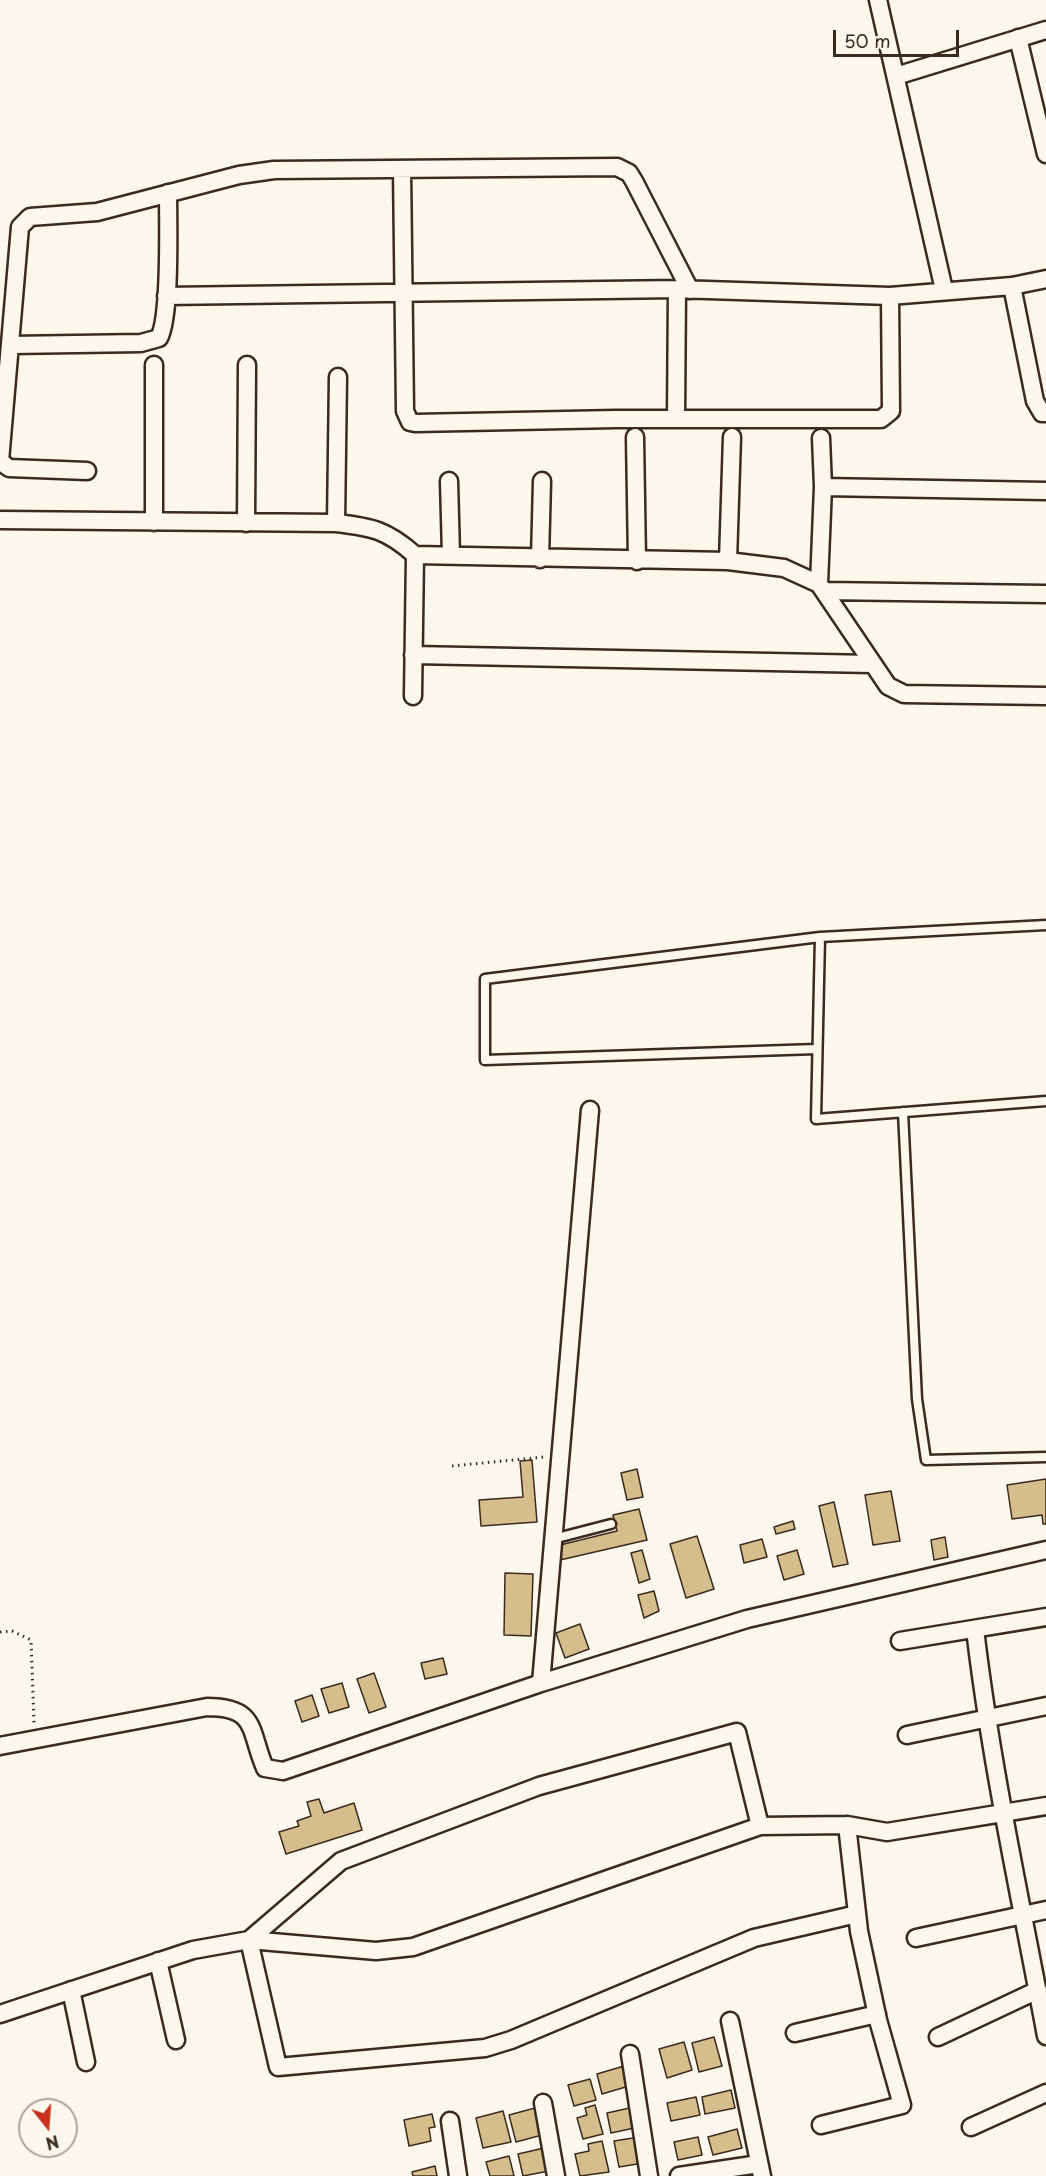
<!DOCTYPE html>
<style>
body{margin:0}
#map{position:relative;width:1046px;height:2176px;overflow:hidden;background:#fbf7ec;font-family:"Playpen Sans",sans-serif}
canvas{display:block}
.north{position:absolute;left:18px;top:2098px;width:60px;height:60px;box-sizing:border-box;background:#fbf7ec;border:2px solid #aea59a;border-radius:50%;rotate:163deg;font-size:16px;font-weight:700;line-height:24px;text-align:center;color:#3b2a1e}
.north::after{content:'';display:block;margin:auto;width:21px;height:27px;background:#c8321e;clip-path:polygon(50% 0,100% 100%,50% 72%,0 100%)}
.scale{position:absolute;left:833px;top:30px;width:126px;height:27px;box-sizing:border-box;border:3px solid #3b2a1e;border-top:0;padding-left:8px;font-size:18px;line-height:21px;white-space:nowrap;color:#3b2a1e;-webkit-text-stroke:4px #fbf7ec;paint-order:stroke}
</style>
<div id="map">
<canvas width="1046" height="2176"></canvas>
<div class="north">N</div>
<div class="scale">50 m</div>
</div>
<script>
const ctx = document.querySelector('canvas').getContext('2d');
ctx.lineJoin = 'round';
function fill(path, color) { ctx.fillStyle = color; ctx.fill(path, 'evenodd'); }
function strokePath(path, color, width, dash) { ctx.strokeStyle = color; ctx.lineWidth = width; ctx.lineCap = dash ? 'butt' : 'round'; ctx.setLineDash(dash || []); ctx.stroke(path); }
const building = new Path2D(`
 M532 1460 537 1522 481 1526 479 1500 523 1497 520 1461Z
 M637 1469 643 1497 627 1500 621 1473Z
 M1046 1479V1524H1043L1042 1515 1012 1519 1007 1485Z
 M891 1491 900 1541 873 1545 865 1495Z
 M834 1502 848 1564 833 1567 819 1506Z
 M639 1509 647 1540 560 1560 556 1546 617 1531 613 1515Z
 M793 1521 795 1529 776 1534 774 1527Z
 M697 1536 714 1589 686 1598 670 1544Z
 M945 1537 948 1557 934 1560 931 1540Z
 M762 1539 767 1557 744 1563 740 1545Z
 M642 1550 650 1579 639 1583 631 1553Z
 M797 1550 804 1574 784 1580 777 1556Z
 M505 1573 533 1574 531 1636 504 1635Z
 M654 1591 659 1611 644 1618 638 1595Z
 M580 1624 589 1649 565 1658 556 1633Z
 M443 1658 447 1674 425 1679 421 1663Z
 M374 1673 386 1707 369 1713 357 1679Z
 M342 1683 349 1707 329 1713 321 1689Z
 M312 1695 319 1716 302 1722 295 1701Z
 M319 1799 324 1813 354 1803 362 1830 286 1854 279 1832 299 1826 297 1821 311 1816 307 1802Z
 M714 2037 722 2066 699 2072 692 2043Z
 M684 2042 692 2070 667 2078 659 2049Z
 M624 2066 629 2086 602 2094 597 2074Z
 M590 2079 596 2100 574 2106 568 2085Z
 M731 2090 735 2108 705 2114 702 2097Z
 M696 2097 700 2115 671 2121 667 2103Z
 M595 2105 603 2134 583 2139 577 2118 587 2115 585 2108Z
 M634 2107 639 2127 611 2133 607 2113Z
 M535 2108 542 2135 516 2142 509 2115Z
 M503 2111 511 2142 483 2148 476 2118Z
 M432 2114 435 2127 429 2128 431 2141 409 2146 404 2120Z
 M737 2129 742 2148 713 2155 708 2137Z
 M639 2137 643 2163 619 2167 614 2141Z
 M698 2137 702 2155 678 2160 674 2142Z
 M602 2141 609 2172 580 2176 575 2154 589 2151 588 2144Z
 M544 2148 549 2171 523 2176 518 2154Z
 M509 2156 514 2176H490L486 2162Z
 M435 2166 437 2176H413L412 2172Z`);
const path = new Path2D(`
 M452 1466 544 1457
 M0 1632 12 1631 31 1640 34 1723`);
const service = new Path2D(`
 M820 937 816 1119 1046 1101
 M816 1049 485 1060V979L820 937 1046 925
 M903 1112 917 1399 926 1460 1046 1457
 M553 1539 611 1524`);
const minor = new Path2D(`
 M878 0 944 290
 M1018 38 1046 154
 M896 76 1046 30
 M402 169 405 411 410 422 415 423 616 419H881L891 411 890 296
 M1012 286 1035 401 1042 413H1046
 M166 296 677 289 890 296 1012 286 1046 279
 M11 345 141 343 159 338C171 316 168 222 168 193
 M154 365V522
 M676 418 677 289
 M635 437 637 561
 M87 471 9 468 0 461 20 227 30 217 97 212 239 175 274 170 617 167 629 173 634 181 690 290
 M449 481 451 555
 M823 487 1046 491
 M0 520 336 523C372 527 387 530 415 555L728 561 784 568 819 584 888 686 904 694 1046 696
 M246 523 247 365
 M336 523 338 377
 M540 559 542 481
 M728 561 732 437
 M819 584 823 487 821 438
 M824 591 1046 594
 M413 655 872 664
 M413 696 415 555
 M975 1629C991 1766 1021 1900 1046 2036
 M900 1641 1046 1617
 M541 1683 590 1110
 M907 1735 1046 1706
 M0 1746 207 1707C258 1707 249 1731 265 1768L283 1771 541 1683 747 1619 1046 1550
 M760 1826 737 1732 539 1786 341 1861 249 1940 278 2067 485 2048 511 2040 754 1938 857 1914
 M916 1938 1046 1910
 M158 1961 176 2040
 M71 1990 86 2062
 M0 2014 193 1950 249 1940 376 1951 413 1947 760 1826 847 1825 887 1832 1046 1806
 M730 2021 762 2176
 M795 2033 877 2014
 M938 2037 1038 1990
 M630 2054 649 2176
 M543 2103 556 2176
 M450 2121 458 2176
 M821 2125 902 2105 878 2020 859 1931 847 1825
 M971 2127 1046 2093
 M679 2176 759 2164`);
fill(building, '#d6bd8c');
strokePath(building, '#3b2a1e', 1.5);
strokePath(service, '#3b2a1e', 13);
strokePath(minor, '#3b2a1e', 21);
strokePath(path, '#3b2a1e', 3, [1.5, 4.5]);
strokePath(service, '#fbf7ec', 8);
strokePath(minor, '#fbf7ec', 16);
</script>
